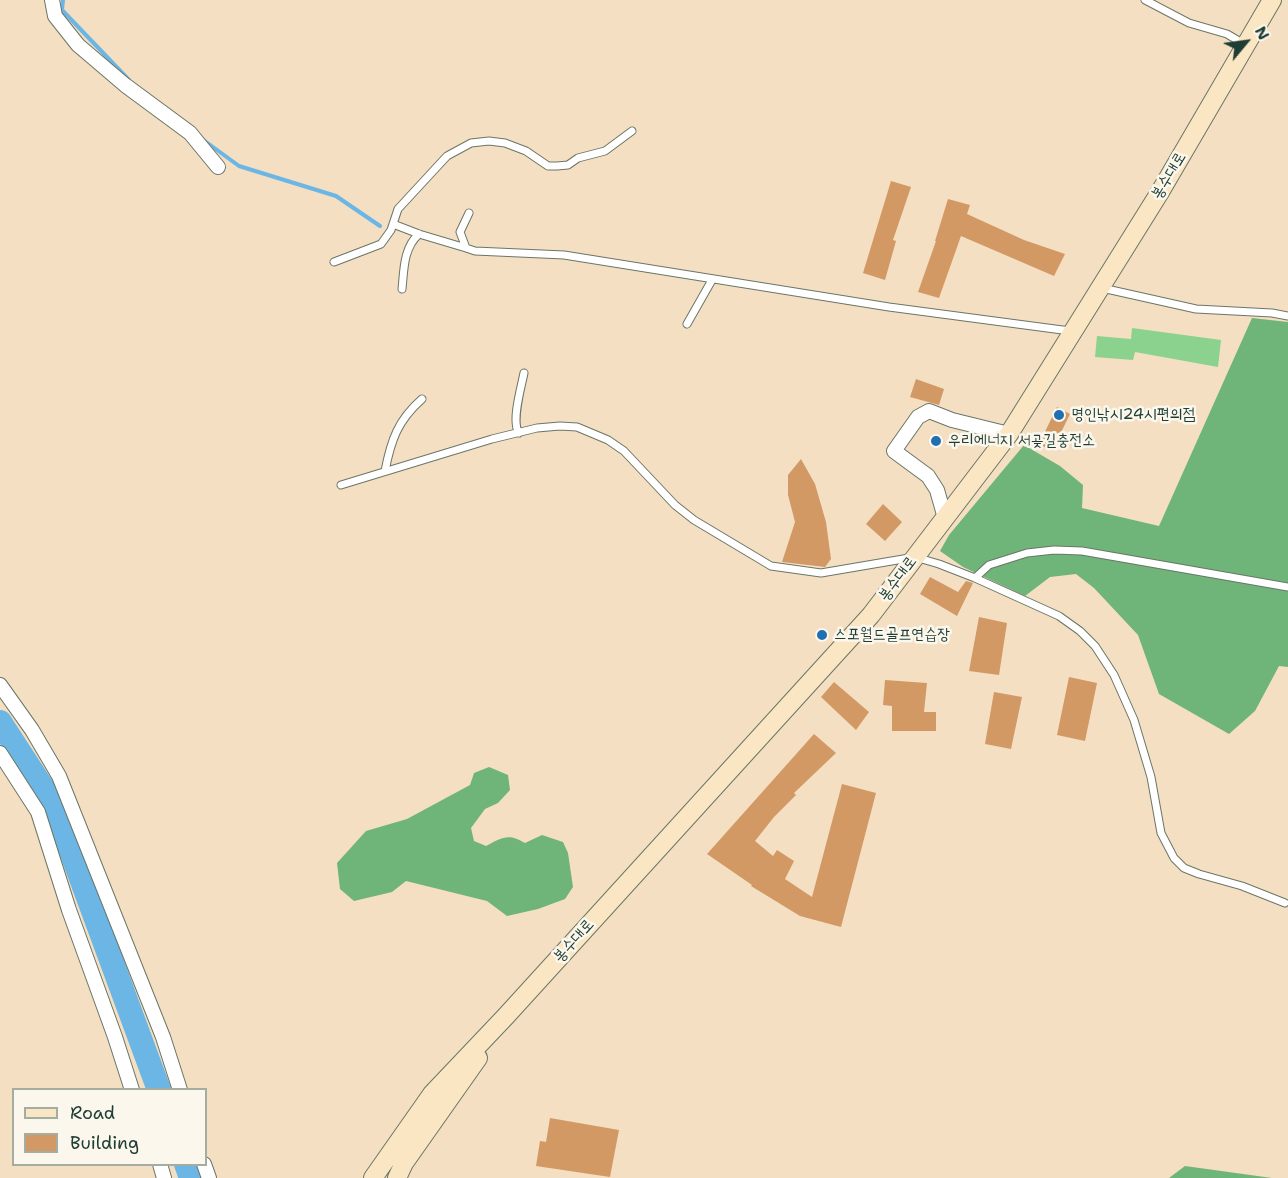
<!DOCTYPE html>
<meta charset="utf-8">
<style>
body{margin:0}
#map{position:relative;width:1288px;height:1178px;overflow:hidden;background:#f4dfc3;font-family:"Shantell Sans",sans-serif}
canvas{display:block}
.legend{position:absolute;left:12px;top:1088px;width:195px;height:78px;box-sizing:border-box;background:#fbf7ec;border:2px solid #a3ada2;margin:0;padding:8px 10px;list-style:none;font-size:18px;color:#1f3d34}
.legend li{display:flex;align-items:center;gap:12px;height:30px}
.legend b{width:30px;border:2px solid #a3ada2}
.north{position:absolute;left:1216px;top:12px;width:60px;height:60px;-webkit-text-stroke:4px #fbf7ec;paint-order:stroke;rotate:61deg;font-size:16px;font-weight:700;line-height:24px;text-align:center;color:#1f3d34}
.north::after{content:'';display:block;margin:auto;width:21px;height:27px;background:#1f3d34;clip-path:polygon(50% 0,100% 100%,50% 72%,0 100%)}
</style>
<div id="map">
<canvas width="1288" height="1178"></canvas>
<ul class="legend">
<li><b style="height:8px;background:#fbe6c4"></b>Road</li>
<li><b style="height:16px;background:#d29965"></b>Building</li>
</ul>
<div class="north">N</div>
</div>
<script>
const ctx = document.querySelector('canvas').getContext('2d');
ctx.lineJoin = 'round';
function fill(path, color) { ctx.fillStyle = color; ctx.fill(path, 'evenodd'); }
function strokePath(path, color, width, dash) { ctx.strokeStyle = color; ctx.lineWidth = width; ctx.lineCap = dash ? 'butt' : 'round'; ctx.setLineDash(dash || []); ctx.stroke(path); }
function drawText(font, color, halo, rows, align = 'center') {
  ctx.font = font + ' "Shantell Sans","Poor Story",sans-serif'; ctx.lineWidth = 5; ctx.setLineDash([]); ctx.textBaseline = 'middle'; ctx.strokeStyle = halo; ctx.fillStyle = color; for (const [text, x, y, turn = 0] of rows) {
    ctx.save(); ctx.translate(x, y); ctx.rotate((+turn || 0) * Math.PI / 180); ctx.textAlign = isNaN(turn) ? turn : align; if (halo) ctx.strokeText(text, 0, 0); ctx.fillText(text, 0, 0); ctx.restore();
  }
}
const green = new Path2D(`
 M1132 328 1221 340 1218 367 1135 352 1133 360 1095 357 1097 336 1131 339Z`);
const forest = new Path2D(`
 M1252 318 1288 322V667L1279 666 1255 711 1229 734 1159 694 1138 635 1094 588 1076 574 1050 577 1025 596 963 567 940 551 949 535 1024 445 1060 466 1083 485 1082 508 1159 526Z
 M489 767 508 775 510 790 498 803 485 809 471 828 474 841 486 846C502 837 509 833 525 843L542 835 563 842 568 853 573 887 565 899 538 909 507 916 487 901 406 881 392 892 354 901 340 889 337 863 366 831 407 819 470 785 474 773Z
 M1185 1166 1272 1178H1169Z`);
const stream = new Path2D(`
 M63 0 62 10 129 80
 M202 139 239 166 336 196 380 226`);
const river = new Path2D(`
 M0 722 54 805 159 1090
 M186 1164 191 1178`);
const building = new Path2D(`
 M891 181 911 187 893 240 896 241 885 280 863 273Z
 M948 199 970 205 967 214 1024 240 1065 254 1054 276 961 236 939 298 918 292 936 241H935Z
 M916 379 944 389 939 405 910 397Z
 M1057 407 1070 414 1052 451 1039 444Z
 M801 459 815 484 826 522 831 559 825 567 782 562 795 522 788 495V475Z
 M883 504 902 522 885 541 866 524Z
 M930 577 958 592 966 581 973 583 957 616 920 594Z
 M979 617 1007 623 999 675 969 671Z
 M1069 677 1097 683 1085 741 1057 735Z
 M885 680 927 683 924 712H936V731H892V706L883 705Z
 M834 682 869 712 856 730 821 697Z
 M994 692 1022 697 1011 749 985 744Z
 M814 734 836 753 794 793 796 795 774 817 755 841 773 856 777 850 794 861 785 879 812 897 842 784 876 793 841 927 800 916 751 886 752 885 707 854Z
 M550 1118 619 1130 610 1177 536 1166 540 1141 546 1142Z`);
const service = new Path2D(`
 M1145 0 1189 23 1227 34 1244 44
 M469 213 460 232 466 248 475 251 564 255 889 307 1070 331
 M393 224 419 234 466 248
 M334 262 381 244 391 230 398 209 447 156 471 143 489 141 505 143 526 151 548 166H557L568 165 578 158 605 151 632 131
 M1102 288 1196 309 1272 313 1288 316
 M402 289C404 271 403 248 419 234
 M687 324 712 280
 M519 433C511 422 521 388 524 373
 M385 471C391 440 398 420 422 399
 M341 485 492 439 537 428 560 426 577 427 608 440 624 451 675 505 694 520 771 566 821 573 915 557 939 564 975 578 1059 616 1080 631 1095 646 1114 675 1134 720 1151 777 1161 833 1174 858 1184 868 1199 874 1242 886 1285 903
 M975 578 989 565 1027 553 1054 550 1082 551 1288 587`);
const minor = new Path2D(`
 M52 0 55 16 78 45 125 85 190 133 218 167
 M945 518 937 490 928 476 894 451 918 417 929 411 952 420 1009 434
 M0 685 32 730 59 776 163 1037 180 1090
 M0 753 38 812 69 910 115 1037 132 1090
 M160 1164 164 1178
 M204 1164 209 1178`);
const secondary = new Path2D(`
 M373 1178 432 1094 506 1016 871 615 1009 434 1160 192 1272 0
 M397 1178 404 1163 478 1058`);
const markers = [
 [1059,415,6,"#1f6fb2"],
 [936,441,6,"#1f6fb2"],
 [822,635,6,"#1f6fb2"]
];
const streetNames = [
 ["봉수대로",1169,176,-59],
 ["봉수대로",898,579,-53],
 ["봉수대로",574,941,-48]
];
const poiNames = [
 ["명인낚시24시편의점",1071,415],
 ["우리에너지 서곶길충전소",948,441],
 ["스포월드골프연습장",834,635]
];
fill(green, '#8ad28d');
fill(forest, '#6fb478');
strokePath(stream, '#6bb6e4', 4);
strokePath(river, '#6bb6e4', 24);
fill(building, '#d29965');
strokePath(service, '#6a7666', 9);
strokePath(minor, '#6a7666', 16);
strokePath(secondary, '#6a7666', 20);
strokePath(service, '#fff', 7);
strokePath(minor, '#fff', 14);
strokePath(secondary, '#fbe6c4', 18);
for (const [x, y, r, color] of markers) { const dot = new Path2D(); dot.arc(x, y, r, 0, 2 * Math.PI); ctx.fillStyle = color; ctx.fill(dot); strokePath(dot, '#fbf7ec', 2); }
drawText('16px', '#1f3d34', '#fbf7ec', streetNames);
drawText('16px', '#1f3d34', '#fbf7ec', poiNames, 'left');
</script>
